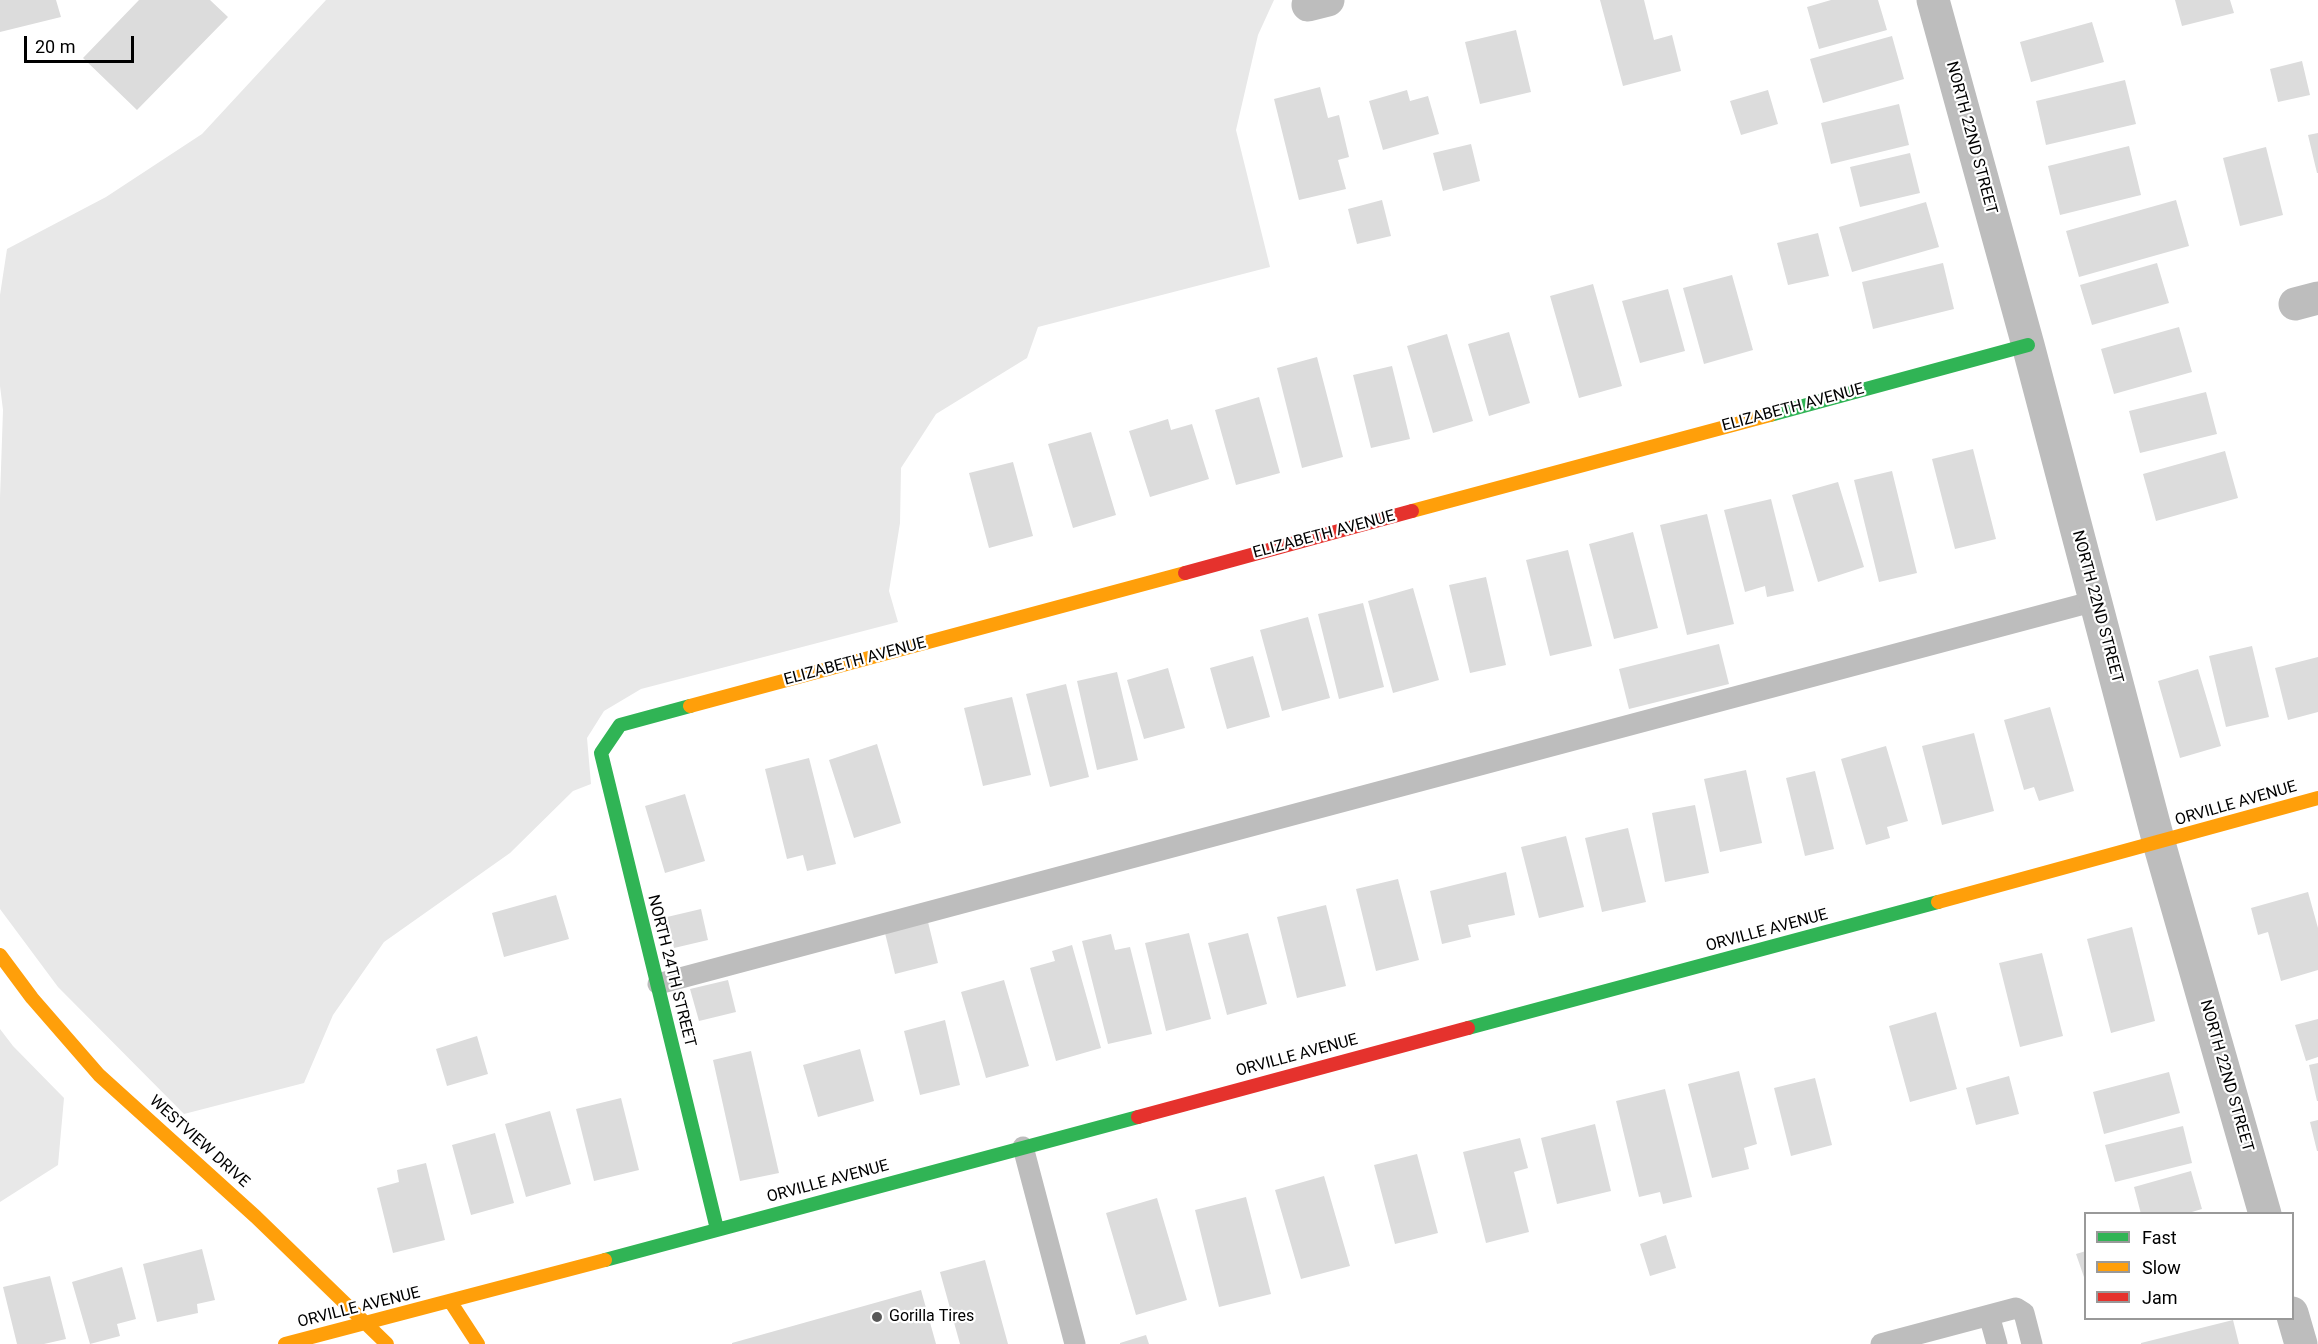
<!DOCTYPE html>
<style>
body{margin:0}
#map{position:relative;width:2318px;height:1344px;overflow:hidden;background:#fff;font-family:Roboto,sans-serif}
canvas{display:block}
.legend{position:absolute;left:2084px;top:1212px;width:210px;height:108px;box-sizing:border-box;background:#fff;border:2px solid #999;margin:0;padding:8px 10px;list-style:none;font-size:18px;color:#000}
.legend li{display:flex;align-items:center;gap:12px;height:30px}
.legend b{width:30px;border:2px solid #999}
.scale{position:absolute;left:24px;top:36px;width:110px;height:27px;box-sizing:border-box;border:3px solid #000;border-top:0;padding-left:8px;font-size:18px;line-height:21px;white-space:nowrap;color:#000;-webkit-text-stroke:4px #fff;paint-order:stroke}
</style>
<div id="map">
<canvas width="2318" height="1344"></canvas>
<ul class="legend">
<li><b style="height:8px;background:#30b455"></b>Fast</li>
<li><b style="height:8px;background:#ff9f0a"></b>Slow</li>
<li><b style="height:8px;background:#e5322d"></b>Jam</li>
</ul>
<div class="scale">20 m</div>
</div>
<script>
const ctx = document.querySelector('canvas').getContext('2d');
ctx.lineJoin = 'round';
function fill(path, color) { ctx.fillStyle = color; ctx.fill(path, 'evenodd'); }
function strokePath(path, color, width, dash) { ctx.strokeStyle = color; ctx.lineWidth = width; ctx.lineCap = dash ? 'butt' : 'round'; ctx.setLineDash(dash || []); ctx.stroke(path); }
function drawText(font, color, halo, rows, align = 'center') {
  ctx.font = font + ' Roboto,sans-serif'; ctx.lineWidth = 4.5; ctx.setLineDash([]); ctx.textBaseline = 'middle'; ctx.strokeStyle = halo; ctx.fillStyle = color; for (const [text, x, y, turn = 0] of rows) {
    ctx.save(); ctx.translate(x, y); ctx.rotate((+turn || 0) * Math.PI / 180); ctx.textAlign = isNaN(turn) ? turn : align; if (halo) ctx.strokeText(text, 0, 0); ctx.fillText(text, 0, 0); ctx.restore();
  }
}
const green = new Path2D(`
 M326 0H1274L1258 35 1236 130 1270 267 1038 327 1027 358 936 414 901 468 900 523 889 591 898 622 641 689 604 711 587 738 591 784 573 791 510 853 384 942 333 1015 304 1083 184 1114 58 987 0 909V498L3 410 0 386V295L7 249 106 197 202 134Z
 M0 1029 13 1046 64 1098 58 1165 0 1202Z`);
const building = new Path2D(`
 M0 0H56L61 17 0 32Z
 M139 0H210L228 17 137 110 83 58Z
 M1600 0H1644L1654 40 1672 35 1681 71 1623 86Z
 M1831 0H1878L1887 30 1819 49 1807 7Z
 M2175 0H2230L2234 13 2182 26Z
 M2092 22 2104 62 2031 82 2020 42Z
 M1516 30 1531 92 1480 104 1465 42Z
 M1892 36 1904 79 1823 103 1810 59Z
 M2302 61 2310 95 2278 102 2270 69Z
 M2125 80 2136 124 2046 145 2036 101Z
 M1320 87 1328 118 1339 115 1349 157 1338 160 1346 189 1299 200 1274 99Z
 M1407 90 1410 101 1428 96 1439 134 1383 150 1369 101Z
 M1768 90 1778 124 1741 135 1730 101Z
 M1899 104 1909 145 1831 164 1821 123Z
 M2318 133V173H2317L2308 135Z
 M1471 144 1480 181 1443 191 1433 153Z
 M2129 146 2141 195 2060 215 2048 166Z
 M2266 147 2283 215 2240 226 2223 158Z
 M1910 153 1920 193 1860 207 1850 167Z
 M1382 200 1391 236 1357 244 1348 209Z
 M2176 200 2189 246 2079 277 2066 231Z
 M1926 202 1939 247 1852 272 1839 227Z
 M1818 233 1829 276 1788 285 1777 243Z
 M1943 263 1954 309 1873 329 1862 282Z
 M2157 263 2169 303 2092 325 2080 285Z
 M1732 275 1753 350 1704 364 1683 288Z
 M1593 284 1622 386 1579 398 1550 296Z
 M1668 289 1685 351 1640 363 1622 301Z
 M2179 327 2192 372 2114 394 2101 349Z
 M1509 332 1530 403 1489 416 1468 344Z
 M1447 334 1473 421 1433 433 1407 346Z
 M1317 357 1343 457 1302 468 1277 368Z
 M1392 366 1410 439 1371 448 1353 375Z
 M2206 392 2217 434 2140 453 2129 411Z
 M1259 397 1280 473 1236 485 1215 410Z
 M1168 419 1171 430 1192 424 1209 479 1150 497 1129 431Z
 M1091 432 1116 515 1073 528 1048 444Z
 M1973 449 1996 539 1955 549 1932 459Z
 M2225 451 2238 498 2156 521 2143 474Z
 M1013 462 1033 536 989 548 969 473Z
 M1892 471 1917 573 1879 582 1854 480Z
 M1838 482 1864 567 1818 582 1792 495Z
 M1771 499 1794 591 1767 597 1765 586 1745 592 1724 510Z
 M1707 514 1734 624 1687 635 1660 525Z
 M1633 532 1658 628 1614 639 1589 544Z
 M1568 550 1592 646 1550 656 1526 560Z
 M1486 577 1506 665 1470 673 1449 585Z
 M1413 588 1439 680 1393 693 1368 601Z
 M1363 603 1384 687 1339 699 1318 614Z
 M1308 617 1330 698 1282 711 1260 630Z
 M1719 644 1729 684 1629 709 1619 669Z
 M2252 646 2269 717 2226 727 2209 656Z
 M1253 656 1270 717 1227 729 1210 668Z
 M2318 657V712L2288 720 2275 668Z
 M1168 668 1185 728 1144 739 1127 680Z
 M2198 669 2221 746 2180 758 2158 681Z
 M1117 672 1138 760 1097 770 1077 681Z
 M1066 684 1089 777 1050 787 1026 694Z
 M1012 697 1031 775 983 786 964 708Z
 M2050 707 2074 791 2039 801 2034 787 2024 790 2004 720Z
 M1974 733 1994 811 1942 825 1922 746Z
 M877 744 901 823 854 838 829 760Z
 M1886 746 1908 821 1887 827 1890 838 1866 845 1841 759Z
 M809 758 836 864 807 871 803 855 787 859 765 769Z
 M1746 770 1762 843 1720 852 1704 779Z
 M1815 771 1834 849 1805 856 1786 778Z
 M685 794 705 861 665 873 645 806Z
 M1695 805 1709 873 1665 882 1652 813Z
 M1628 828 1646 902 1602 912 1585 838Z
 M1566 836 1584 907 1539 918 1521 847Z
 M1506 872 1515 915 1468 925 1471 937 1442 944 1430 891Z
 M1398 879 1419 960 1376 971 1356 889Z
 M2308 892 2318 928V970L2281 981 2268 932 2258 935 2251 908Z
 M556 895 569 939 504 957 492 913Z
 M1326 905 1346 986 1297 998 1277 917Z
 M701 909 708 940 674 948 667 917Z
 M928 922 938 963 895 974 885 933Z
 M2132 927 2155 1021 2111 1033 2087 939Z
 M1189 933 1211 1019 1166 1031 1145 943Z
 M1248 933 1267 1004 1227 1015 1208 943Z
 M1111 934 1115 950 1130 947 1152 1034 1108 1044 1082 941Z
 M1072 945 1101 1048 1056 1061 1030 968 1055 961 1052 951Z
 M2042 953 2063 1036 2020 1047 1999 963Z
 M728 980 736 1012 699 1021 690 989Z
 M1004 980 1029 1066 986 1078 961 992Z
 M1936 1012 1957 1089 1910 1102 1889 1026Z
 M2318 1019V1057L2306 1061 2295 1025Z
 M945 1020 960 1085 920 1095 904 1031Z
 M477 1036 488 1074 447 1086 436 1049Z
 M860 1049 874 1101 818 1117 803 1065Z
 M751 1051 779 1173 740 1181 713 1060Z
 M2318 1063V1101H2317L2309 1065Z
 M1739 1071 1757 1144 1744 1148 1749 1169 1712 1178 1688 1084Z
 M2169 1072 2180 1113 2104 1134 2093 1092Z
 M2009 1076 2019 1114 1976 1125 1966 1088Z
 M1815 1078 1832 1145 1791 1156 1774 1088Z
 M1665 1089 1692 1197 1663 1204 1660 1192 1639 1197 1616 1101Z
 M621 1098 639 1170 594 1181 576 1109Z
 M550 1111 571 1184 526 1197 505 1124Z
 M2318 1120V1151H2317L2310 1122Z
 M1595 1124 1611 1191 1557 1204 1541 1138Z
 M2183 1126 2192 1163 2115 1182 2105 1145Z
 M495 1133 514 1203 471 1215 452 1145Z
 M1520 1138 1528 1168 1514 1172 1529 1232 1486 1243 1463 1152Z
 M1417 1154 1438 1233 1395 1244 1374 1165Z
 M426 1163 445 1240 393 1253 377 1188 399 1182 397 1170Z
 M2191 1171 2202 1209 2185 1214H2141L2134 1187Z
 M1324 1176 1350 1266 1301 1279 1275 1190Z
 M1246 1197 1271 1294 1219 1307 1195 1210Z
 M1157 1198 1187 1300 1136 1315 1106 1213Z
 M1666 1235 1676 1268 1650 1276 1640 1244Z
 M202 1249 215 1300 197 1304 198 1313 157 1322 143 1264Z
 M2086 1251V1280H2085L2076 1254Z
 M985 1260 1008 1344H960L940 1272Z
 M122 1267 136 1319 117 1324 120 1336 90 1344 72 1282Z
 M50 1276 66 1339 44 1344H17L3 1287Z
 M921 1290 936 1344H732V1343Z
 M2233 1320 2239 1344H2141V1343Z
 M1146 1335 1149 1344H1120V1343Z`);
const lane = new Path2D(`
 M658 984 2095 601
 M1023 1147 1075 1344
 M1989 1315 1997 1344
 M1881 1344 2016 1308 2024 1313 2032 1344`);
const street = new Path2D(`
 M1933 0 2028 345 2159 843 2265 1214
 M1308 5 1328 0
 M2295 304 2318 298
 M2292 1313 2301 1344`);
const fast = new Path2D(`
 M1770 415 2028 345
 M690 706 620 725 601 753 717 1229
 M1468 1028 1938 902
 M605 1260 1138 1117`);
const slow = new Path2D(`
 M1412 511 1770 415
 M690 706 1185 573
 M1938 902 2318 798
 M0 955 32 998 99 1075 256 1217 387 1344
 M450 1301 478 1344
 M285 1344 605 1260`);
const jam = new Path2D(`
 M1185 573 1412 511
 M1138 1117 1468 1028`);
const markers = [
 [877,1317,6,"#595959"]
];
const streetNames = [
 ["NORTH 22ND STREET",1971,138,75],
 ["ELIZABETH AVENUE",1793,408,-15],
 ["ELIZABETH AVENUE",1324,535,-15],
 ["NORTH 22ND STREET",2097,607,75],
 ["ELIZABETH AVENUE",855,662,-15],
 ["ORVILLE AVENUE",2236,804,-16],
 ["ORVILLE AVENUE",1767,931,-15],
 ["NORTH 24TH STREET",671,971,76],
 ["ORVILLE AVENUE",1297,1056,-15],
 ["NORTH 22ND STREET",2226,1076,74],
 ["WESTVIEW DRIVE",199,1142,42],
 ["ORVILLE AVENUE",828,1182,-15],
 ["ORVILLE AVENUE",359,1308,-14]
];
const poiNames = [
 ["Gorilla Tires",889,1317]
];
fill(green, '#e8e8e8');
fill(building, '#dcdcdc');
strokePath(lane, '#bdbdbd', 21);
strokePath(street, '#bdbdbd', 33);
strokePath(fast, '#30b455', 14);
strokePath(slow, '#ff9f0a', 14);
strokePath(jam, '#e5322d', 14);
for (const [x, y, r, color] of markers) { const dot = new Path2D(); dot.arc(x, y, r, 0, 2 * Math.PI); ctx.fillStyle = color; ctx.fill(dot); strokePath(dot, '#fff', 2); }
drawText('16px', '#000', '#fff', streetNames);
drawText('16px', '#000', '#fff', poiNames, 'left');
</script>
